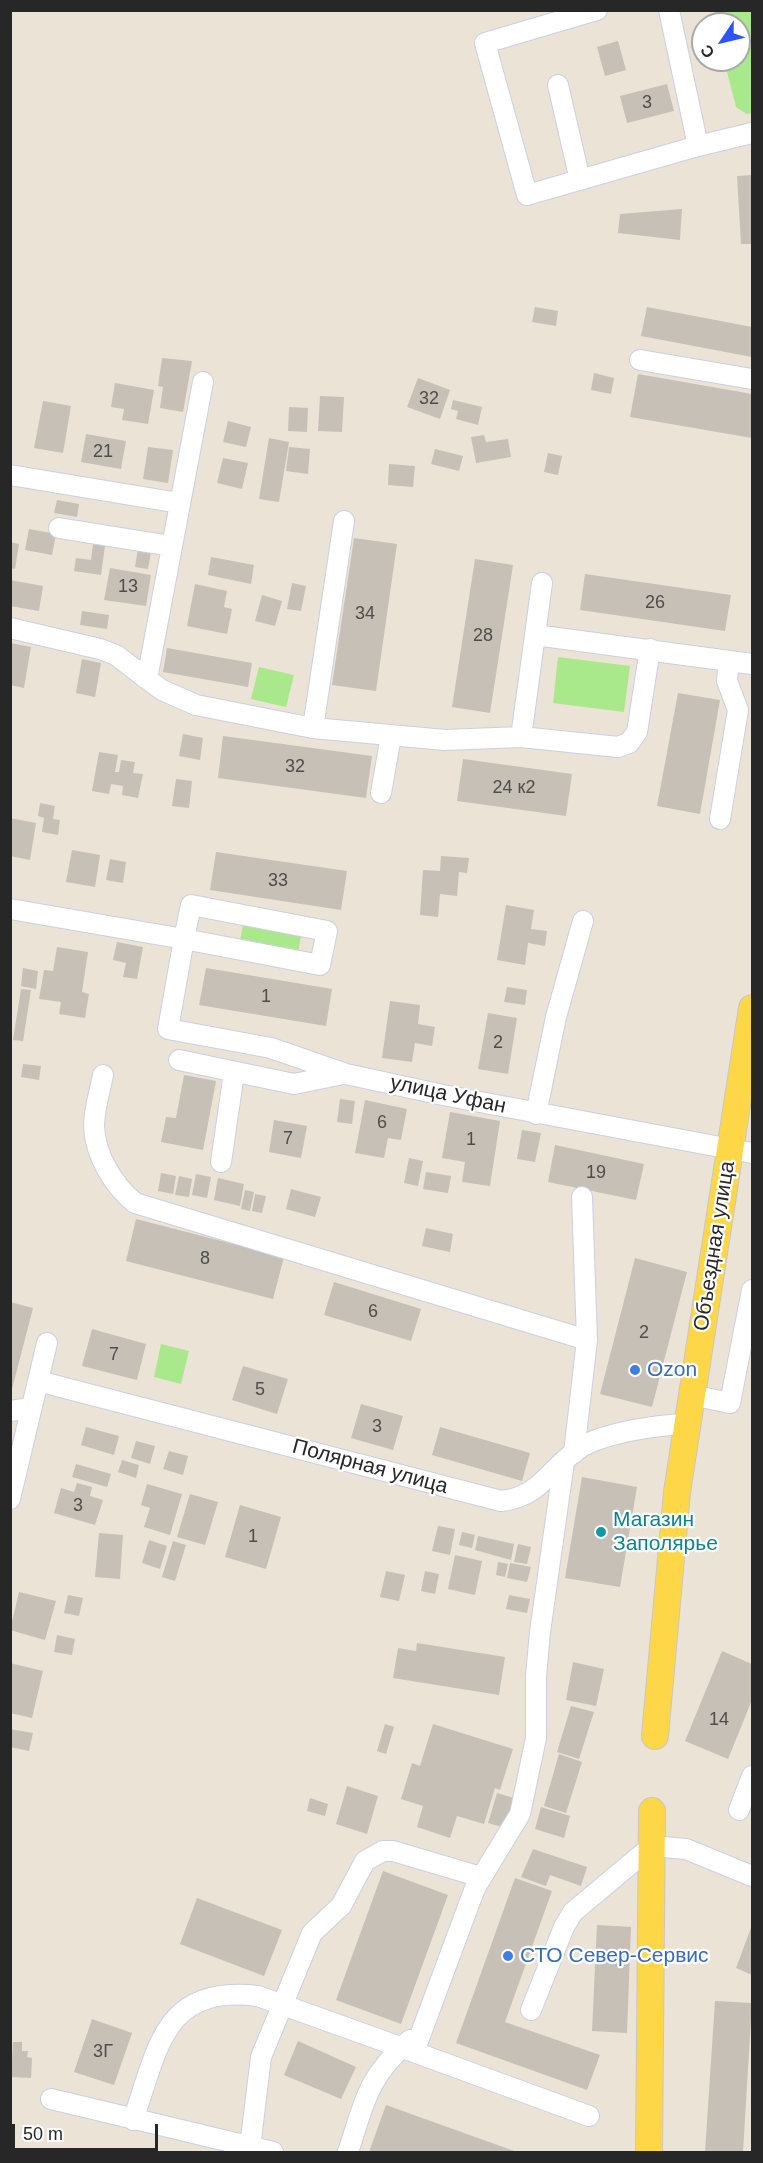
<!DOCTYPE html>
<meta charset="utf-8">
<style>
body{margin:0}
#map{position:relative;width:763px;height:2163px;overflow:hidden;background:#ebe3d6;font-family:Helvetica,sans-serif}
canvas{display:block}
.frame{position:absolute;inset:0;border:12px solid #272727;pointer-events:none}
.north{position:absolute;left:691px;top:12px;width:60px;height:60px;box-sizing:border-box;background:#fff;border:2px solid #a9a9a9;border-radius:50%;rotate:235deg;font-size:16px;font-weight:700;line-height:24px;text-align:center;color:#272727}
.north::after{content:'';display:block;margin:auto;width:21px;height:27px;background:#2f52ff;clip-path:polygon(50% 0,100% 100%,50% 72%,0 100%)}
.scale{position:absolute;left:12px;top:2124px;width:146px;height:27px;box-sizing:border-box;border:3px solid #272727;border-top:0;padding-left:8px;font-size:18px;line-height:21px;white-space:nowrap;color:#272727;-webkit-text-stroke:4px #fff;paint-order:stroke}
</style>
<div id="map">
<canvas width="763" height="2163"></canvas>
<div class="frame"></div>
<div class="north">С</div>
<div class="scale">50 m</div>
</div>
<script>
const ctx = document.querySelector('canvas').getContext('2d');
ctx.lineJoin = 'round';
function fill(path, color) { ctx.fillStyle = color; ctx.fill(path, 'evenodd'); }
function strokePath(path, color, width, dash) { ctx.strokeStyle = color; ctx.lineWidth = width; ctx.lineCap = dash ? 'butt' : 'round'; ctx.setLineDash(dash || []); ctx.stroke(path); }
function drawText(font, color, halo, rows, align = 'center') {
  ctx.font = font + ' Helvetica,sans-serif'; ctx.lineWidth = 4.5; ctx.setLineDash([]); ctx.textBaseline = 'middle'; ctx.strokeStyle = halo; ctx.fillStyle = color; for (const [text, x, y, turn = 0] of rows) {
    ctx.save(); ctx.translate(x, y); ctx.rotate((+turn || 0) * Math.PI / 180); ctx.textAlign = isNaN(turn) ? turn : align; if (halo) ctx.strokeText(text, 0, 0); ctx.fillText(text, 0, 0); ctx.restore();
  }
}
const green = new Path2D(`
 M715 11H752V113L747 114 736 107 724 60H739V24H715Z
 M558 657 630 666 624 712 553 703Z
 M259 667 294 675 286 707 251 699Z
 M244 919 302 930 298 953 240 942Z
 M161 1344 189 1351 181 1384 154 1377Z`);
const building = new Path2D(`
 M618 41 626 70 605 76 597 47Z
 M667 84 674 111 627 123 620 96Z
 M752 175V244H741L737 176Z
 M682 209 680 240 618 233 620 214Z
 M535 307 558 311 556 326 532 322Z
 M647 307 752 327V357L641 336Z
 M162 358 192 361 183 412 160 408 163 387 158 386Z
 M594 373 614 378 611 394 591 390Z
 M638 374 752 394V438L630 417Z
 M418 378 450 390 440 419 407 407Z
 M115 383 154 390 148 424 122 420 124 409 111 407Z
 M320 396 344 397 342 432 318 431Z
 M453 400 482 407 478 425 456 419 458 411 451 409Z
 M43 401 71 406 63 453 34 448Z
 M289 407 308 408 307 432 288 431Z
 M228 421 251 427 246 447 223 442Z
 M86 434 126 441 121 469 81 462Z
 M484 435 486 442 508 439 511 457 476 463 471 437Z
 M269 438 289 442 279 502 259 499Z
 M148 447 173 450 168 483 143 479Z
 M289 447 310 449 308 474 286 471Z
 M435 449 463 456 459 471 431 464Z
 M548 453 562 456 558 475 544 472Z
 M223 458 248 463 242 489 217 483Z
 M389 464 415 466 413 487 388 485Z
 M57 500 79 504 77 517 54 513Z
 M29 529 56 534 52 555 25 550Z
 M354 538 397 544 376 691 332 685Z
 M10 542 19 544 15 569 10 568Z
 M93 544 105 546 101 575 74 571 76 558 91 560Z
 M138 549 151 552 148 569 135 567Z
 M211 557 254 565 251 584 208 575Z
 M475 559 513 565 490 713 452 707Z
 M110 568 151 575 146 606 104 600Z
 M585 574 731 595 725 631 580 610Z
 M10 580 43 586 39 611 10 606Z
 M292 583 306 586 301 611 287 609Z
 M195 584 227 591 224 607 232 609 227 634 187 626Z
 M262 595 282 601 275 626 255 621Z
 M82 611 109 615 107 629 80 625Z
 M10 643 31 647 24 688 10 685Z
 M167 648 252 663 248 687 163 672Z
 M82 659 101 663 95 697 76 693Z
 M678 693 720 700 700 814 657 806Z
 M183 734 203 738 200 760 179 756Z
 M223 736 372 756 366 798 218 778Z
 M99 752 118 755 115 772H119L121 760 135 762 133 773 143 774 138 798 122 795 123 786 111 784 109 794 92 791Z
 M463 759 572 774 566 816 457 801Z
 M176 779 192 781 189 808 172 806Z
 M40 803 55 806 53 819 60 820 58 835 42 832 44 818 38 816Z
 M10 818 36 823 30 860 10 856Z
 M72 850 100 855 95 887 66 882Z
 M216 852 347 871 341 910 210 890Z
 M441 856 469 858 467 873 459 872 457 896 440 894 438 917 420 915 423 870 440 871Z
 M110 859 126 862 123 883 106 880Z
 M506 905 534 910 531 929 547 931 545 946 528 943 525 965 497 960Z
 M117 942 143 947 137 979 123 977 126 963 113 960Z
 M57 947 88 952 82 992 89 994 85 1018 59 1014 61 1002 39 999 44 970 53 971Z
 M23 968 38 971 36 989 21 986Z
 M206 968 332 989 326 1026 199 1005Z
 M507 987 527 990 525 1005 504 1002Z
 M21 989 31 990 23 1041 13 1040Z
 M390 1001 420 1005 418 1024 435 1027 432 1046 415 1043 412 1062 382 1058Z
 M488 1013 517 1018 508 1074 478 1069Z
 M23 1064 41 1066 39 1080 21 1077Z
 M184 1075 216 1081 203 1150 161 1142 166 1117 176 1118Z
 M340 1099 355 1101 352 1124 337 1122Z
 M365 1100 407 1109 401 1140 388 1138 384 1158 355 1153Z
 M450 1112 500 1121 490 1186 462 1182 465 1162 442 1158Z
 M274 1120 307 1126 301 1158 269 1152Z
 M522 1130 541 1133 535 1162 517 1159Z
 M555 1145 644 1164 636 1200 548 1182Z
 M409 1158 423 1161 418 1186 404 1183Z
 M426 1172 451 1176 448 1193 423 1189Z
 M161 1173 176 1176 173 1194 158 1191Z
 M196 1174 211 1177 207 1198 192 1195Z
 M179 1176 192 1179 189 1197 175 1195Z
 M218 1178 244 1184 240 1206 214 1200Z
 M291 1189 321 1197 315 1217 286 1209Z
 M245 1190 254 1192 250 1211 241 1209Z
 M255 1194 266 1196 262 1213 252 1211Z
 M136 1219 284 1257 273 1299 126 1261Z
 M426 1228 453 1234 450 1252 422 1246Z
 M635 1258 687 1272 652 1407 600 1394Z
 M334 1282 421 1309 411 1341 324 1315Z
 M10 1302 33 1308 11 1393H10Z
 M92 1329 146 1344 137 1380 82 1366Z
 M243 1366 288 1379 277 1414 232 1400Z
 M361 1404 403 1416 393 1450 351 1438Z
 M86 1427 119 1436 114 1455 81 1445Z
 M440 1427 530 1453 522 1481 432 1455Z
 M136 1441 155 1446 150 1464 131 1458Z
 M169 1451 188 1456 183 1475 163 1469Z
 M122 1460 139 1465 136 1478 118 1472Z
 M76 1464 111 1474 107 1487 72 1477Z
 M582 1477 637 1487 620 1587 565 1578Z
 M77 1483 92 1487 90 1496 103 1500 95 1525 54 1513 61 1488 74 1492Z
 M147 1484 182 1494 170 1535 144 1527 150 1508 141 1505Z
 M190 1494 218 1502 205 1545 177 1537Z
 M240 1505 281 1517 266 1569 225 1557Z
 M438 1526 455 1529 450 1555 432 1551Z
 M462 1532 475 1535 472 1548 459 1545Z
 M99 1533 123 1535 120 1579 95 1577Z
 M478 1536 514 1544 511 1560 475 1550Z
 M149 1540 167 1546 160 1569 142 1563Z
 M173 1541 186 1545 175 1581 162 1577Z
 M518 1544 531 1547 527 1564 514 1562Z
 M455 1555 482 1561 475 1595 448 1589Z
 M498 1562 508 1564 505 1577 496 1575Z
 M510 1563 531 1567 527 1582 507 1578Z
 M386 1571 405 1575 399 1601 380 1597Z
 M425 1571 439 1574 435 1594 421 1591Z
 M19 1592 56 1601 45 1640 10 1630Z
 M68 1595 83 1598 79 1616 64 1613Z
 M509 1595 530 1599 527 1613 506 1609Z
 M57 1635 75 1639 72 1655 54 1652Z
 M417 1643 505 1657 499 1695 393 1678 398 1648 416 1651Z
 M722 1651 752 1664V1700L728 1759 685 1741Z
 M573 1662 604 1669 596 1706 566 1700Z
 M10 1663 43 1671 32 1718 10 1713Z
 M571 1706 594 1712 579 1759 557 1752Z
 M385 1724 394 1727 386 1754 377 1751Z
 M433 1724 513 1749 500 1790 495 1788 484 1824 457 1816 450 1838 417 1827 423 1806 401 1799 412 1763 420 1766Z
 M10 1729 33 1733 29 1751 10 1747Z
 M559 1754 582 1762 566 1813 544 1806Z
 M347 1786 378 1796 367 1834 336 1824Z
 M497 1793 517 1799 508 1829 488 1823Z
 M310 1798 328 1804 325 1816 307 1811Z
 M541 1807 570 1816 564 1838 535 1829Z
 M533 1849 587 1867 581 1886 550 1875 546 1886 521 1877Z
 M383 1871 448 1895 401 2024 336 2000Z
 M515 1878 552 1891 505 2022 600 2055 587 2090 456 2043Z
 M197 1898 282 1930 264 1976 180 1944Z
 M597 1925 631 1927 627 2033 592 2031Z
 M752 1925V1975L736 1968Z
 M715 2001 752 2003 743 2152H705Z
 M92 2019 132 2033 114 2085 74 2072Z
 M298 2041 356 2067 341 2099 284 2075Z
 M13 2042H22V2051H28L27 2057 32 2058 31 2078 11 2077Z
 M386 2105 517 2152H369Z`);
const minor = new Path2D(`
 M597 10 485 43 527 195 698 146
 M669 10 698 146 752 133
 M558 85 580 180
 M640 360 752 379
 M203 382 147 679 162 690 196 705 313 728 445 740 521 737 618 747 629 743 637 732 650 649
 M10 475 179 503
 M59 528 171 546
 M542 583 535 635 752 664
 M10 628 100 649 116 655 147 679
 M313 728 344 521
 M521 737 535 635
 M381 793 391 736
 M720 819 738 710 727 681 729 661
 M10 909 184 939 191 905 327 931 320 965 184 939 168 1029 271 1048 346 1074 443 1095 752 1153
 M179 1060 294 1084 343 1074
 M103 1075C100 1091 94 1109 94 1126 95 1155 113 1185 135 1203L587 1340 574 1453
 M536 1114 556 1017 583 921
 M221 1162 234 1073
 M582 1197 587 1340
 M38 1381 501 1501C542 1497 551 1465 583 1446 609 1432 657 1425 686 1424
 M691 1395 730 1403 752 1290
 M10 1411 31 1408
 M564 1462 540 1632 536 1676V1738L520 1814 475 1888 414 2052 589 2116
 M10 1499 47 1343
 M739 1810 752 1776
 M531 2010 564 1927 573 1912 652 1846 686 1849 752 1876
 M51 2099 273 2152
 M133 2120C158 2049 163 1984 258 1996L414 2052
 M250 2147 261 2057 312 1933 341 1906 365 1861 383 1851H393L481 1877
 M348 2152C365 2101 367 2077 410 2040`);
const major = new Path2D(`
 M655 1736 677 1492 752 1008
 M649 2152 652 1811`);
const markers = [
 [635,1370,6,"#3f7fe0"],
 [601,1532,6,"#0f9aa8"],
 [508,1956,6,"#3f7fe0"]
];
const numberNames = [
 ["3",647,103],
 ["32",429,399],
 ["21",103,452],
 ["13",128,587],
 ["26",655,603],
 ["34",365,614],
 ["28",483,636],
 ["32",295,767],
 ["24 к2",514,788],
 ["33",278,881],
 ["1",266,997],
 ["2",498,1043],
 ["6",382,1123],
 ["7",288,1139],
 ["1",471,1140],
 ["19",596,1173],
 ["8",205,1259],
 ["6",373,1312],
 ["2",644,1333],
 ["7",114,1355],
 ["5",260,1390],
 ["3",377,1427],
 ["3",78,1506],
 ["1",253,1537],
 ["14",719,1720],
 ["3Г",103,2052]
];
const streetNames = [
 ["улица Уфан",448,1095,12],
 ["Объездная улица",715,1246,-81],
 ["Полярная улица",370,1467,15]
];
const shopNames = [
 ["Ozon",647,1370],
 ["СТО Север-Сервис",520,1956]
];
const cultureNames = [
 ["Магазин",613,1520],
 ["Заполярье",613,1544]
];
fill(green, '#aae88c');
fill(building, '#c6c0b6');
strokePath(minor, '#cbcfe2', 22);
strokePath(major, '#c7c7c7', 28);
strokePath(minor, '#fff', 20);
strokePath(major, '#fed749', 26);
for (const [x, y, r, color] of markers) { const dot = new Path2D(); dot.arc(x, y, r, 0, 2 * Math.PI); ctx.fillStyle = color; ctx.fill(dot); strokePath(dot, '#fff', 2); }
drawText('18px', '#4f4d4b', null, numberNames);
drawText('21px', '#272727', '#fff', streetNames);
drawText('21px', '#366cbe', '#fff', shopNames, 'left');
drawText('21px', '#0d838f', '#fff', cultureNames, 'left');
</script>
